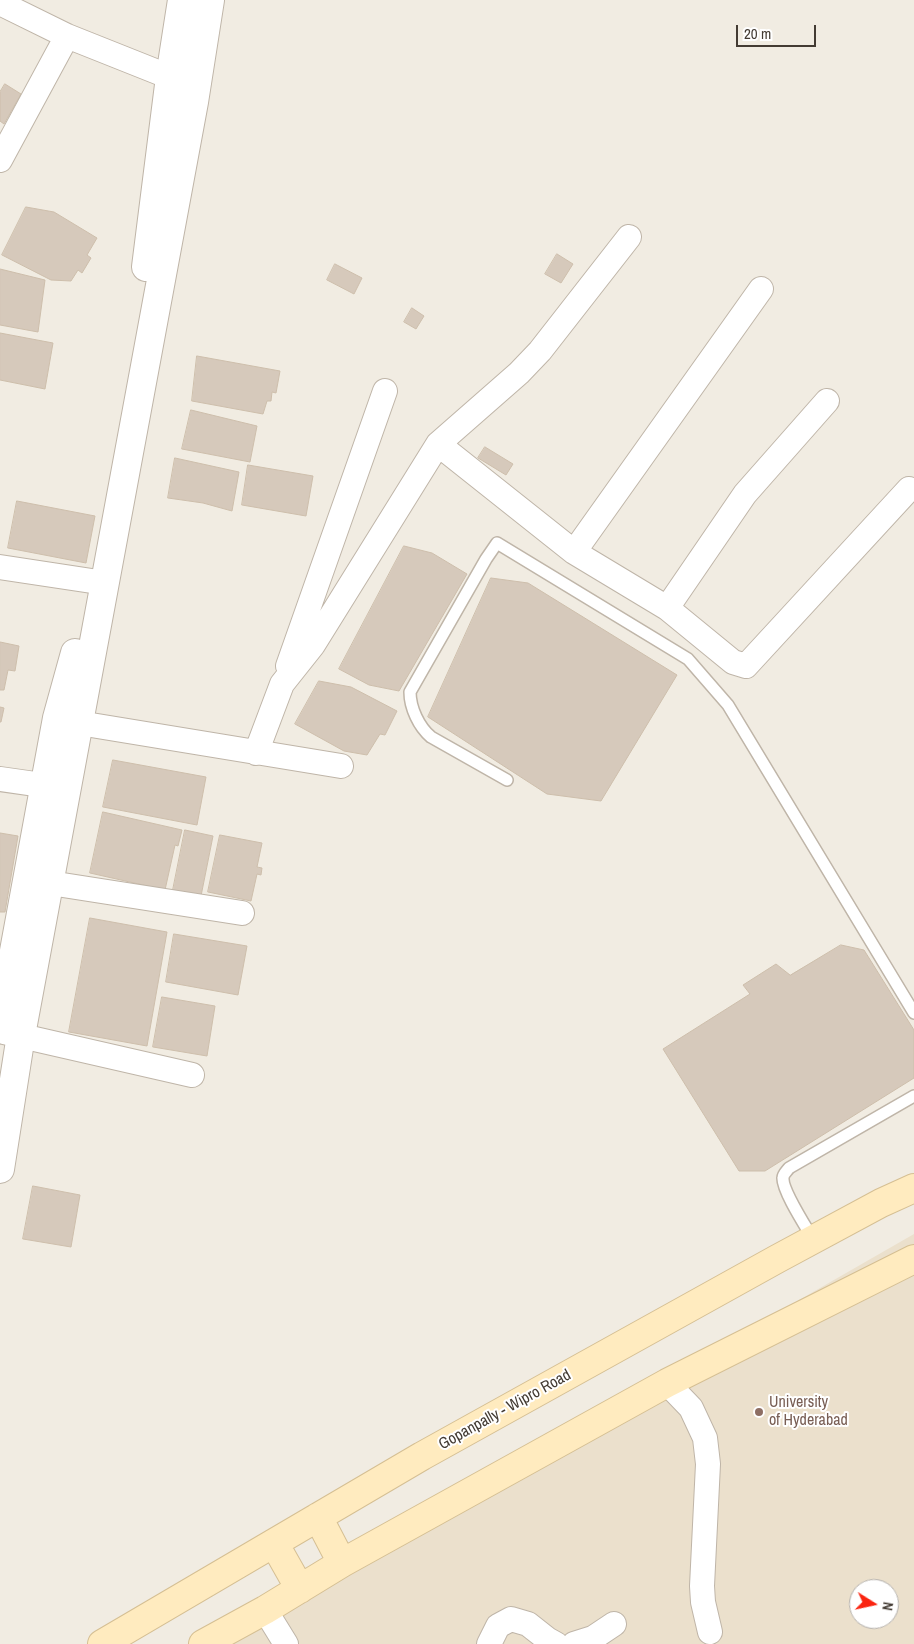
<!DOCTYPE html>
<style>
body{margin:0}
#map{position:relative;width:914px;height:1644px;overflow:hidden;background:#f1ece2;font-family:"Archivo Narrow",sans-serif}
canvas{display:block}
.north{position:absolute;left:849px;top:1579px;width:50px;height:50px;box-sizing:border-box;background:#fff;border:1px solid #b4b1ad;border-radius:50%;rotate:100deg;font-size:14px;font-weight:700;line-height:20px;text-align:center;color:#433b33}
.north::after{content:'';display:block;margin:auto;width:18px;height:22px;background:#fa2410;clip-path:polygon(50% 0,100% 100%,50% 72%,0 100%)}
.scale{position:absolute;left:736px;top:25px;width:80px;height:22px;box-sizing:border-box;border:2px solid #433b33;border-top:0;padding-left:6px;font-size:15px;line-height:18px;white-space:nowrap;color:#433b33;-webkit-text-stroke:4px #fff;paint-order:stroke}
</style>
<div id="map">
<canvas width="914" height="1644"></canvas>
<div class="north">N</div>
<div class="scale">20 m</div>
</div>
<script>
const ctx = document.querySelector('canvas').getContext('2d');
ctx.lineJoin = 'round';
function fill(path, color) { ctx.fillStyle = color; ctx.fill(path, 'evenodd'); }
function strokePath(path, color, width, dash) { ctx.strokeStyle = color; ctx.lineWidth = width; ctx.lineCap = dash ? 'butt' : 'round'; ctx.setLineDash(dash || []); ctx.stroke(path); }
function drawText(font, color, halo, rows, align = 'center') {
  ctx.font = font + ' "Archivo Narrow",sans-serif'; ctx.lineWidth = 4; ctx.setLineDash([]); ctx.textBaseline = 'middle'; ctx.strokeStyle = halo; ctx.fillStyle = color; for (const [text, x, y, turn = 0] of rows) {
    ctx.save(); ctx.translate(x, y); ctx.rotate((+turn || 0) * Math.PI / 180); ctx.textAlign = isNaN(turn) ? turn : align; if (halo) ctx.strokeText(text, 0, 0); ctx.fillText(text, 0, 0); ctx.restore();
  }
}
const education = new Path2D(`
 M914 1234V1644H200ZM859 1589H889V1619H859Z`);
const building = new Path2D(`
 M5 84 21 94 4 124 0 121V92Z
 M26 207 54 212 97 238 87 255 91 258 82 273 78 270 71 281 51 280 2 255Z
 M557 254 573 264 561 283 545 274Z
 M335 264 362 278 354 294 327 280Z
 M0 269 45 280 38 332 0 325Z
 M412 308 424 316 416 329 404 322Z
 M0 333 53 343 45 389 0 380Z
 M197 356 280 371 276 393 272 392 271 401H267L263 414 192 401Z
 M191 410 257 426 250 462 182 449Z
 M485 447 513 464 506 475 478 458Z
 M175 458 239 472 232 511 203 503 168 498Z
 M248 465 313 476 306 516 242 505Z
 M17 501 95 516 86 563 8 548Z
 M404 546 432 553 467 574 399 691 369 685 339 669Z
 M491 578 528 583 677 675 601 801 547 794 428 717Z
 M0 642 19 646 15 671 8 670 4 690H0Z
 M319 681 351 687 397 711 385 735 380 734 367 755 344 751 295 724Z
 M0 707 4 708 1 722H0Z
 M113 760 206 777 197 825 103 807Z
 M103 812 182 830 178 846 175 845 165 890 90 873Z
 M185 830 213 836 201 896 173 890Z
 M0 833 18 836 5 912H0Z
 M220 835 262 843 257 867 262 868 261 875 257 874 251 901 208 892Z
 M90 918 167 932 147 1046 69 1032Z
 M174 934 247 946 238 995 166 982Z
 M841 945 864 950 914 1030V1078L765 1171H739L663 1049 750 994 743 985 776 964 790 975Z
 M162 997 215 1006 207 1056 153 1047Z
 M33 1186 80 1195 71 1247 23 1239Z`);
const service = new Path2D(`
 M507 780 431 737C419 727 410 708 410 692L486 559 497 543 688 659 728 705 914 1013
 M813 1239C806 1227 782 1190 783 1178 783 1174 787 1171 789 1168L914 1096`);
const minor = new Path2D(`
 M0 3 67 36 170 77
 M0 160 67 36
 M438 444 574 552 667 608 733 662 746 666 909 489
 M574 552 761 289
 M0 567 105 583
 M667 608 745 494 827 401
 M288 666 385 391
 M79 723 341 766
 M256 753 282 684 313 645 438 444 519 373 540 351 629 237
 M0 779 63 788
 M50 883 242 913
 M4 1032 192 1075
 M667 1383 691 1408 705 1438 708 1464 702 1586 703 1602 710 1632
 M265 1610 286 1644
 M489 1644 498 1626 511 1619 528 1624 547 1639 556 1644
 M574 1644 593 1638 614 1624`);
const tertiary = new Path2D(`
 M146 267 170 77 182 0
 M0 1027 57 718 75 653
 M0 1169 21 1035 194 102 210 0`);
const secondary = new Path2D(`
 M318 1517 342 1563
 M274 1543 300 1589
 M102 1644 422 1456 777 1259 881 1203 914 1188
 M203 1644 265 1610 342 1563 667 1383 914 1259`);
const markers = [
 [759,1412,5,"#8d6e63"]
];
const educationNames = [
 ["University",769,1403],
 ["of Hyderabad",769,1421]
];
const streetNames = [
 ["Gopanpally - Wipro Road",505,1410,-29]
];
fill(education, '#ebe0cc');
fill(building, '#d6c9bb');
strokePath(building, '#cdbeab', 1);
strokePath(service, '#bfb5a8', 14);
strokePath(minor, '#bfb5a8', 26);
strokePath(tertiary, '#bfb5a8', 30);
strokePath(secondary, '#d5bf93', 30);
strokePath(service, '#fff', 11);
strokePath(minor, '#fff', 24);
strokePath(tertiary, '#fff', 28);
strokePath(secondary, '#ffebbf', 28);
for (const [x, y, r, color] of markers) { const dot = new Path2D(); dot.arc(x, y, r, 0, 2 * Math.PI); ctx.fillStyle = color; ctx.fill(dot); strokePath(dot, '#fff', 2); }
drawText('16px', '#785e54', '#fff', educationNames, 'left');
drawText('16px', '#433b33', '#fff', streetNames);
</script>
